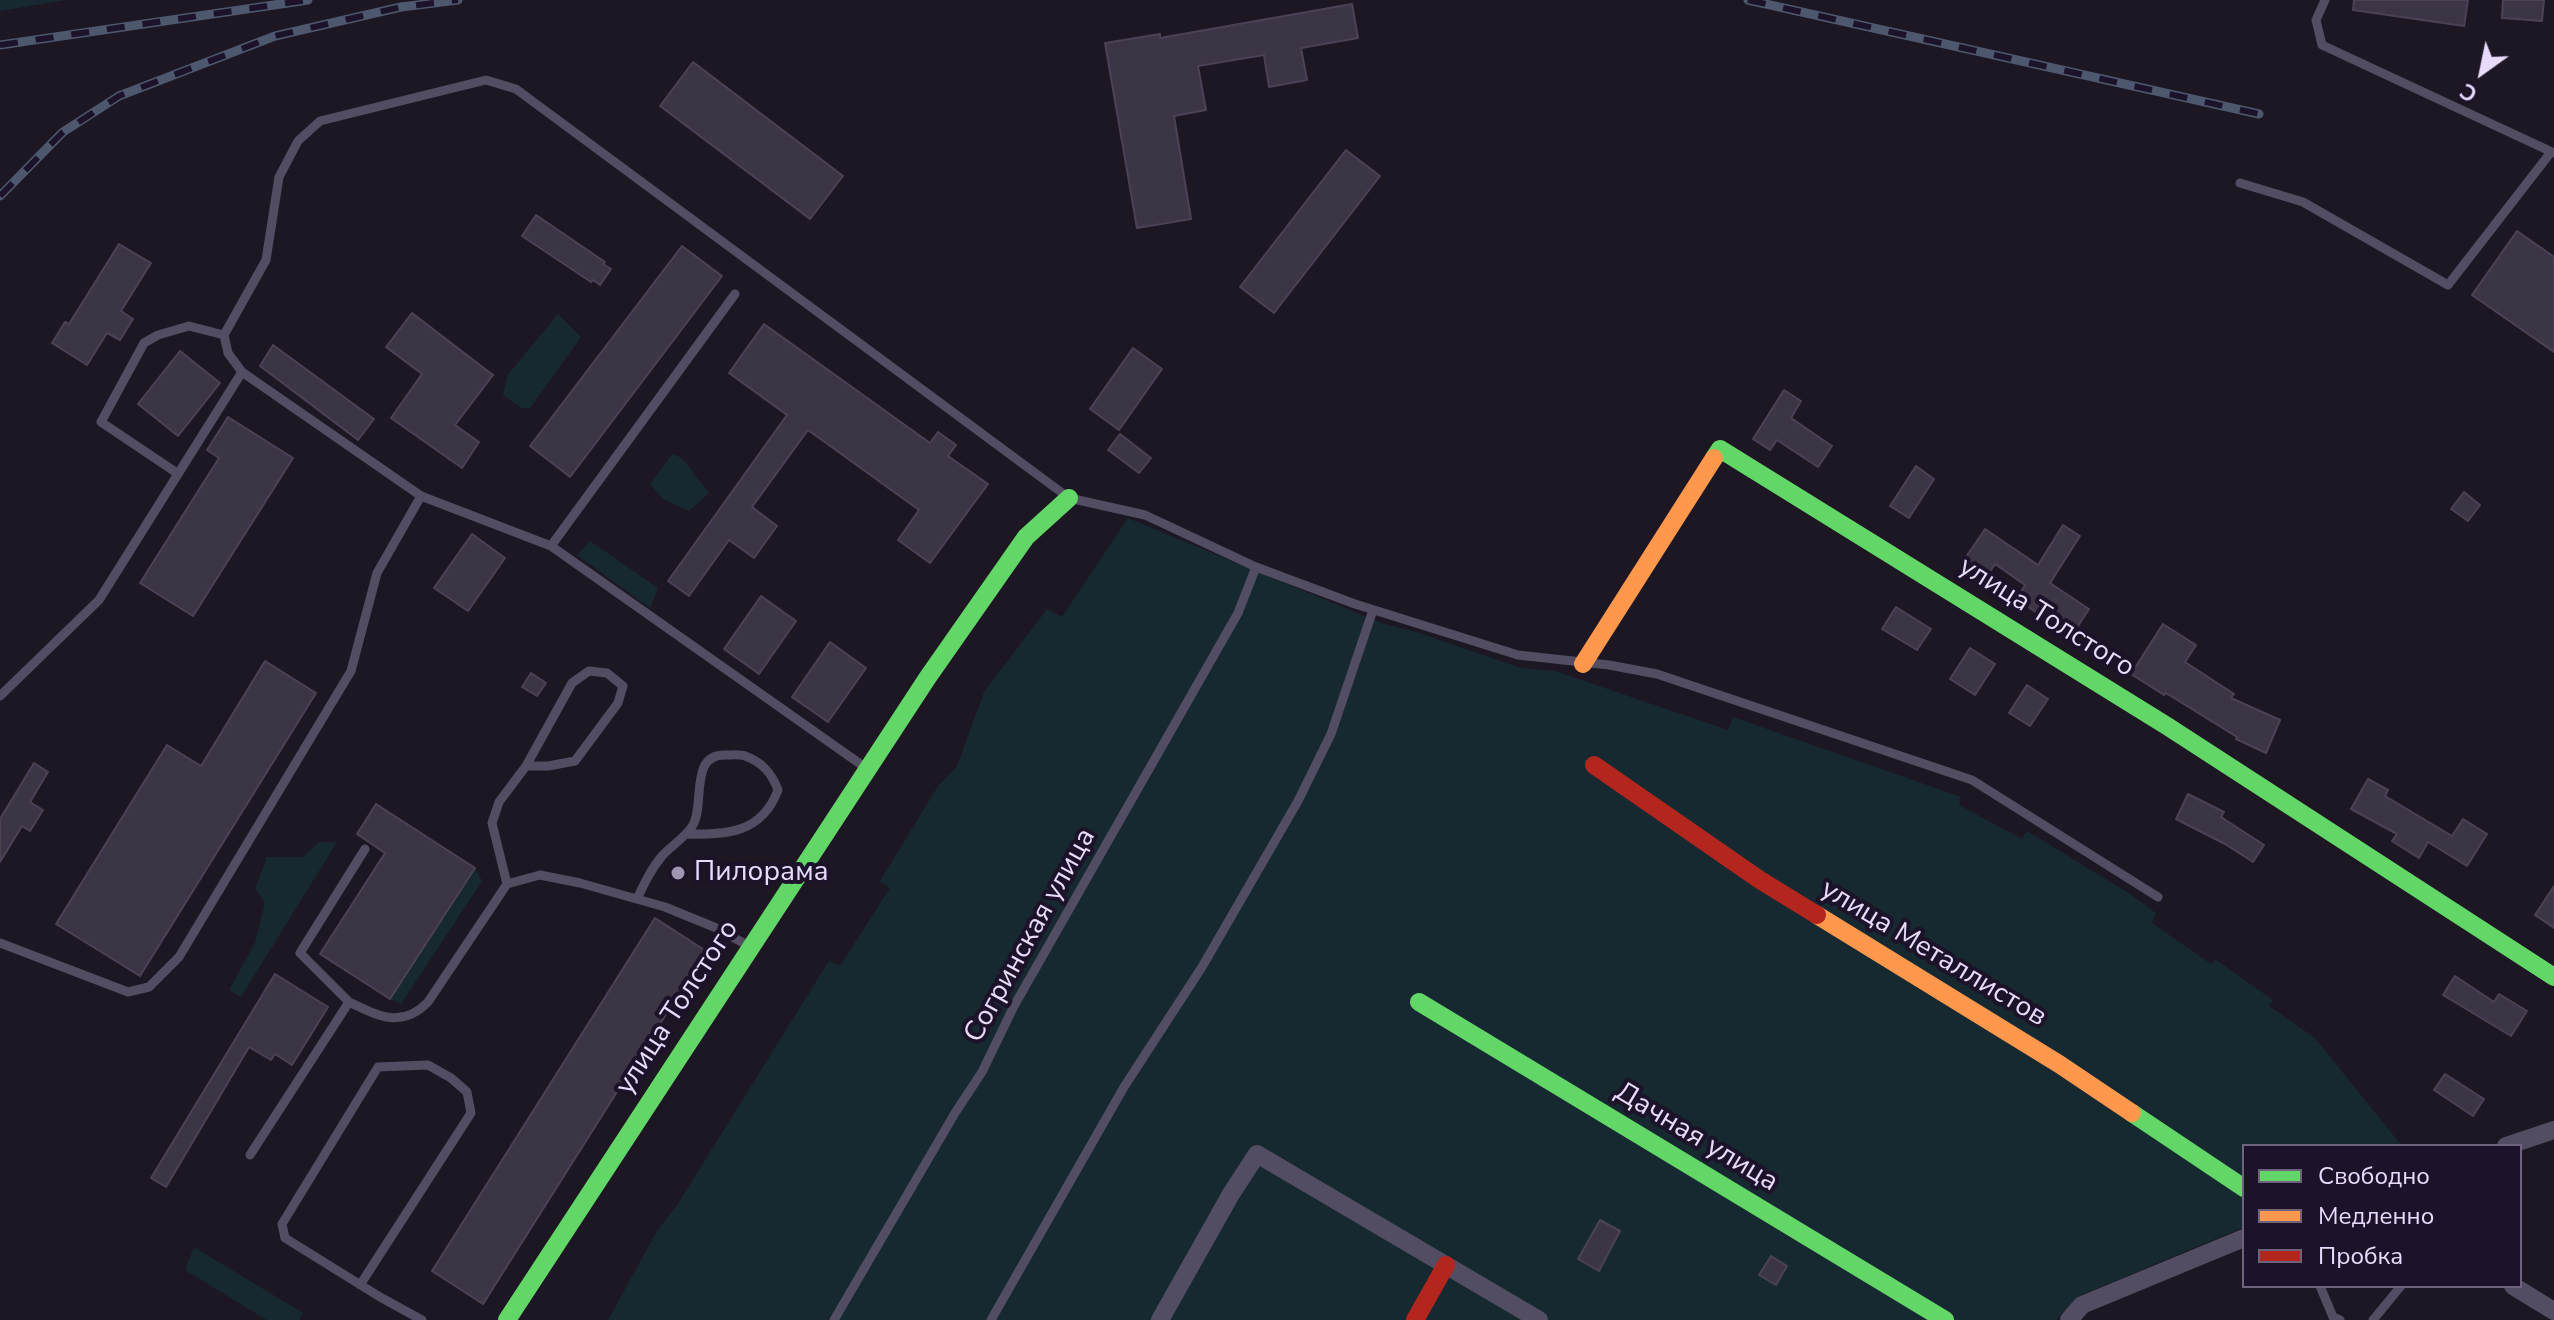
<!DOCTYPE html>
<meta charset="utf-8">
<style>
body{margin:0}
#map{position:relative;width:2554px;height:1320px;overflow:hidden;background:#1d1724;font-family:"Nunito Sans",sans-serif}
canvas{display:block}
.legend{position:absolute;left:2242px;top:1144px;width:280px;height:144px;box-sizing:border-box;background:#1c1229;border:2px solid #6e627e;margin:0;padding:10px 14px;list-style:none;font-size:24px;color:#e8dbfd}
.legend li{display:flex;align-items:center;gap:16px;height:40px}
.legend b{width:40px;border:2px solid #6e627e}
.north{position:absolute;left:2442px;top:32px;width:80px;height:80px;-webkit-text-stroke:6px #1c1229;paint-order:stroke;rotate:213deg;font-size:22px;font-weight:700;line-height:32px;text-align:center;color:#e8dbfd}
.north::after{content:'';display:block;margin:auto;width:28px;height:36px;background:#e8dbfd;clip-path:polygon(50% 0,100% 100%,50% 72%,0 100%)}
</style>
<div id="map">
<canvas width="2554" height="1320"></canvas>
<ul class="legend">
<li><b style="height:10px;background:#63d668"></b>Свободно</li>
<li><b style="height:10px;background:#ff974d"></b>Медленно</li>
<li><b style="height:10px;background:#b3261e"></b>Пробка</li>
</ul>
<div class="north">С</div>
</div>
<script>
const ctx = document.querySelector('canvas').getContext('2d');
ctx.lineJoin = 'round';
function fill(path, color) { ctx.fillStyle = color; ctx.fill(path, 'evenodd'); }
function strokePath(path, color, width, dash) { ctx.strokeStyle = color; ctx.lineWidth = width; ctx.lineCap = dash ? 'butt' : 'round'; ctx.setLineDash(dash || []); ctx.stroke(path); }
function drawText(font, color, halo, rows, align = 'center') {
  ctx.font = font + ' "Nunito Sans",sans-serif'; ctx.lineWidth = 8; ctx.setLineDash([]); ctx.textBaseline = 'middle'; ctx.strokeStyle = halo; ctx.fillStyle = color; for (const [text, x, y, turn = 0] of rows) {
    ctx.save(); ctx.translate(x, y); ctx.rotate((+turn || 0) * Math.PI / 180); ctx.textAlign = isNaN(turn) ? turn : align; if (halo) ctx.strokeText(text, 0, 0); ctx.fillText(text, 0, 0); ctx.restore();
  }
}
const green = new Path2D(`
 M0 0H65L0 11Z
 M558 314 581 337 530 408H522L503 395 507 376Z
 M672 454 682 458 709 493 689 511 663 499 650 484Z
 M1128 518 1381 623 1413 631 1521 668 1555 671 1728 730 1733 717 1961 797 1959 805 2022 839 2027 831 2127 892 2156 913 2152 923 2211 964 2216 960 2273 1000 2269 1006 2315 1038 2402 1146H2244V1227L2079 1296 2056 1320H608L657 1231 677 1205 829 961 840 966 890 888 880 881 938 786 957 766 984 692 1047 609 1062 617Z
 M590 541 658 588 650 608 577 555Z
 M319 842H337L241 997 229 990 255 943 265 903 255 888 267 857H303Z
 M475 868 482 881 401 1004 390 999Z
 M194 1247 303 1313 299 1320H267L185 1270Z`);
const building = new Path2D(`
 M2354 0H2468L2464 26 2353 10Z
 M2503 0H2544L2542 21 2502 18Z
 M1352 4 1358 38 1301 48 1307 80 1269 87 1264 55 1198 66 1206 110 1174 116 1191 219 1137 228 1105 43 1160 34V38Z
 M693 62 843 176 810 219 660 106Z
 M1346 150 1380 176 1274 313 1240 287Z
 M536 215 605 262 603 264 611 269 600 285 593 280 591 282 522 236Z
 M2517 231 2554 257V352L2472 295Z
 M119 244 151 263 121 311 133 319 120 340 107 333 87 365 52 343 65 322 69 324Z
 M682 246 722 276 570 477 530 446Z
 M412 313 493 375 455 425 479 442 462 468 391 418 422 374 386 347Z
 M764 324 930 443 938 432 956 445 948 456 988 484 930 563 898 540 919 510 808 430 752 507 777 526 754 558 729 540 689 596 668 581 787 415 729 373Z
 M273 345 374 419 358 440 260 366Z
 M1133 348 1162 369 1119 430 1090 409Z
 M180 351 220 383 178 436 138 404Z
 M1784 390 1801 401 1791 418 1832 446 1818 467 1777 440 1770 450 1753 439Z
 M228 417 293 458 193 616 140 583 219 458 207 450Z
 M1120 434 1151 458 1139 473 1108 450Z
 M1916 466 1934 479 1909 518 1890 506Z
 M2464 492 2480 505 2468 521 2451 509Z
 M2063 525 2080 536 2050 583 2089 609 2071 637 2017 599 2025 585 1995 564 1987 576 1964 560 1985 529 2038 565Z
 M472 534 505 558 468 611 434 588Z
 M761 596 796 621 759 674 724 649Z
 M1896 607 1931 629 1917 650 1882 629Z
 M2163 624 2196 645 2185 662 2234 694 2231 698 2280 720 2266 753 2236 739 2237 737 2166 693 2164 695 2131 674Z
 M830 642 866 668 828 722 792 697Z
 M1970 648 1995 664 1975 695 1950 679Z
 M265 661 316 693 140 976 56 924 167 745 201 766Z
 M531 673 546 683 537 696 522 687Z
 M2027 685 2048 699 2030 726 2009 713Z
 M34 763 48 772 30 802 43 810 30 831 22 826 0 862V819Z
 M2368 779 2388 790 2385 796 2452 836 2463 819 2487 834 2467 866 2428 842 2419 858 2392 841 2397 834 2351 809Z
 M2188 794 2224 812 2221 817 2264 845 2253 862 2225 844 2176 819Z
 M376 804 475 868 390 999 320 954 385 853 357 834Z
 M2554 886V928L2535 915Z
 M655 918 706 951 483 1304 432 1271Z
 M275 974 328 1007 292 1065 275 1054 271 1060 249 1047 166 1187 151 1178Z
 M2455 976 2494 1002 2499 994 2527 1011 2511 1036 2443 995Z
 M2445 1074 2484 1099 2473 1116 2434 1090Z
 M1600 1220 1620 1231 1599 1271 1578 1259Z
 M1771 1256 1787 1266 1776 1285 1759 1275Z`);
const lane = new Path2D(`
 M2325 0 2316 20 2322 45 2554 153
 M2240 183 2303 202 2448 285 2551 152
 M735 294 551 546 421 496 242 372 228 353 224 335 266 260 279 177 298 141 320 121 486 80 516 89 1069 498 1145 515 1256 567 1355 604 1518 655 1609 665 1657 674 1972 780 2158 897
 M177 473 101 422 144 343 158 335 189 326 224 335
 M551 546 866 768
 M0 696 99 600 242 372
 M507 884 492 823 499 802 526 766 572 683 589 671 607 673 623 686 618 703 575 761 548 766H526
 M637 899C644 884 651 869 662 856 672 845 685 838 693 825 705 804 689 753 726 755 732 755 740 754 745 756 763 762 772 774 778 790 762 833 727 835 687 834
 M0 943 128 992 149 987 179 957 351 671 377 573 421 496
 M349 1002 300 953 365 849
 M250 1155 349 1002C378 1016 402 1029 428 1002L507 884 540 875 580 883 665 907 714 927 749 946
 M360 1285 471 1113 467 1092 451 1078 428 1065 378 1067 282 1224 285 1238 380 1297 422 1320
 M2320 1286 2333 1317 2340 1320
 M834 1320 955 1113 982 1072 1014 1006 1238 613 1256 567
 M991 1320 1124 1087 1202 967 1298 801 1331 734 1373 610
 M2373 1320 2401 1286`);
const street = new Path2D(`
 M2506 1146 2554 1130
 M2513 1286 2554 1311
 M1160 1320 1231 1194 1257 1154 1539 1320
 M2069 1320 2082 1305 2244 1238`);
const fast = new Path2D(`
 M1714 458 1720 449 2167 726 2554 977
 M1419 1002 1945 1320
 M2132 1113 2244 1188
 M507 1320 928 677 1026 537 1069 498`);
const slow = new Path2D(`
 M1583 664 1714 458
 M1817 915 2059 1064 2132 1113`);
const jam = new Path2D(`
 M1594 765 1760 880 1817 915
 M1415 1320 1446 1265`);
const rail = new Path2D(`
 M1748 0 2259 114
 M0 45 308 0
 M0 196 63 132 119 96 275 36 401 7 458 0`);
const markers = [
 [678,873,8,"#a196b1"]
];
const streetNames = [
 ["улица Толстого",2046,618,32],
 ["Согринская улица",1031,936,-61],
 ["улица Металлистов",1933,954,31],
 ["улица Толстого",678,1008,-57],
 ["Дачная улица",1696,1138,31]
];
const poiNames = [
 ["Пилорама",694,873]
];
fill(green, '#162931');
fill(building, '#3c3545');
strokePath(building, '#4b4256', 2);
strokePath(lane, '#534d63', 9);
strokePath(street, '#534d63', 18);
strokePath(fast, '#63d668', 18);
strokePath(slow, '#ff974d', 18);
strokePath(jam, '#b3261e', 18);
strokePath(rail, '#4d586f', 9);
strokePath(rail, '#1c1229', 6, [18]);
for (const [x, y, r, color] of markers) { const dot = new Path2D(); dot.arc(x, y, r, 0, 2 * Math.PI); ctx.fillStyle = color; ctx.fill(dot); strokePath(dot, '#1c1229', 3); }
drawText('28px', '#e8dbfd', '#1c1229', streetNames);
drawText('28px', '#e8dbfd', '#1c1229', poiNames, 'left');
</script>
